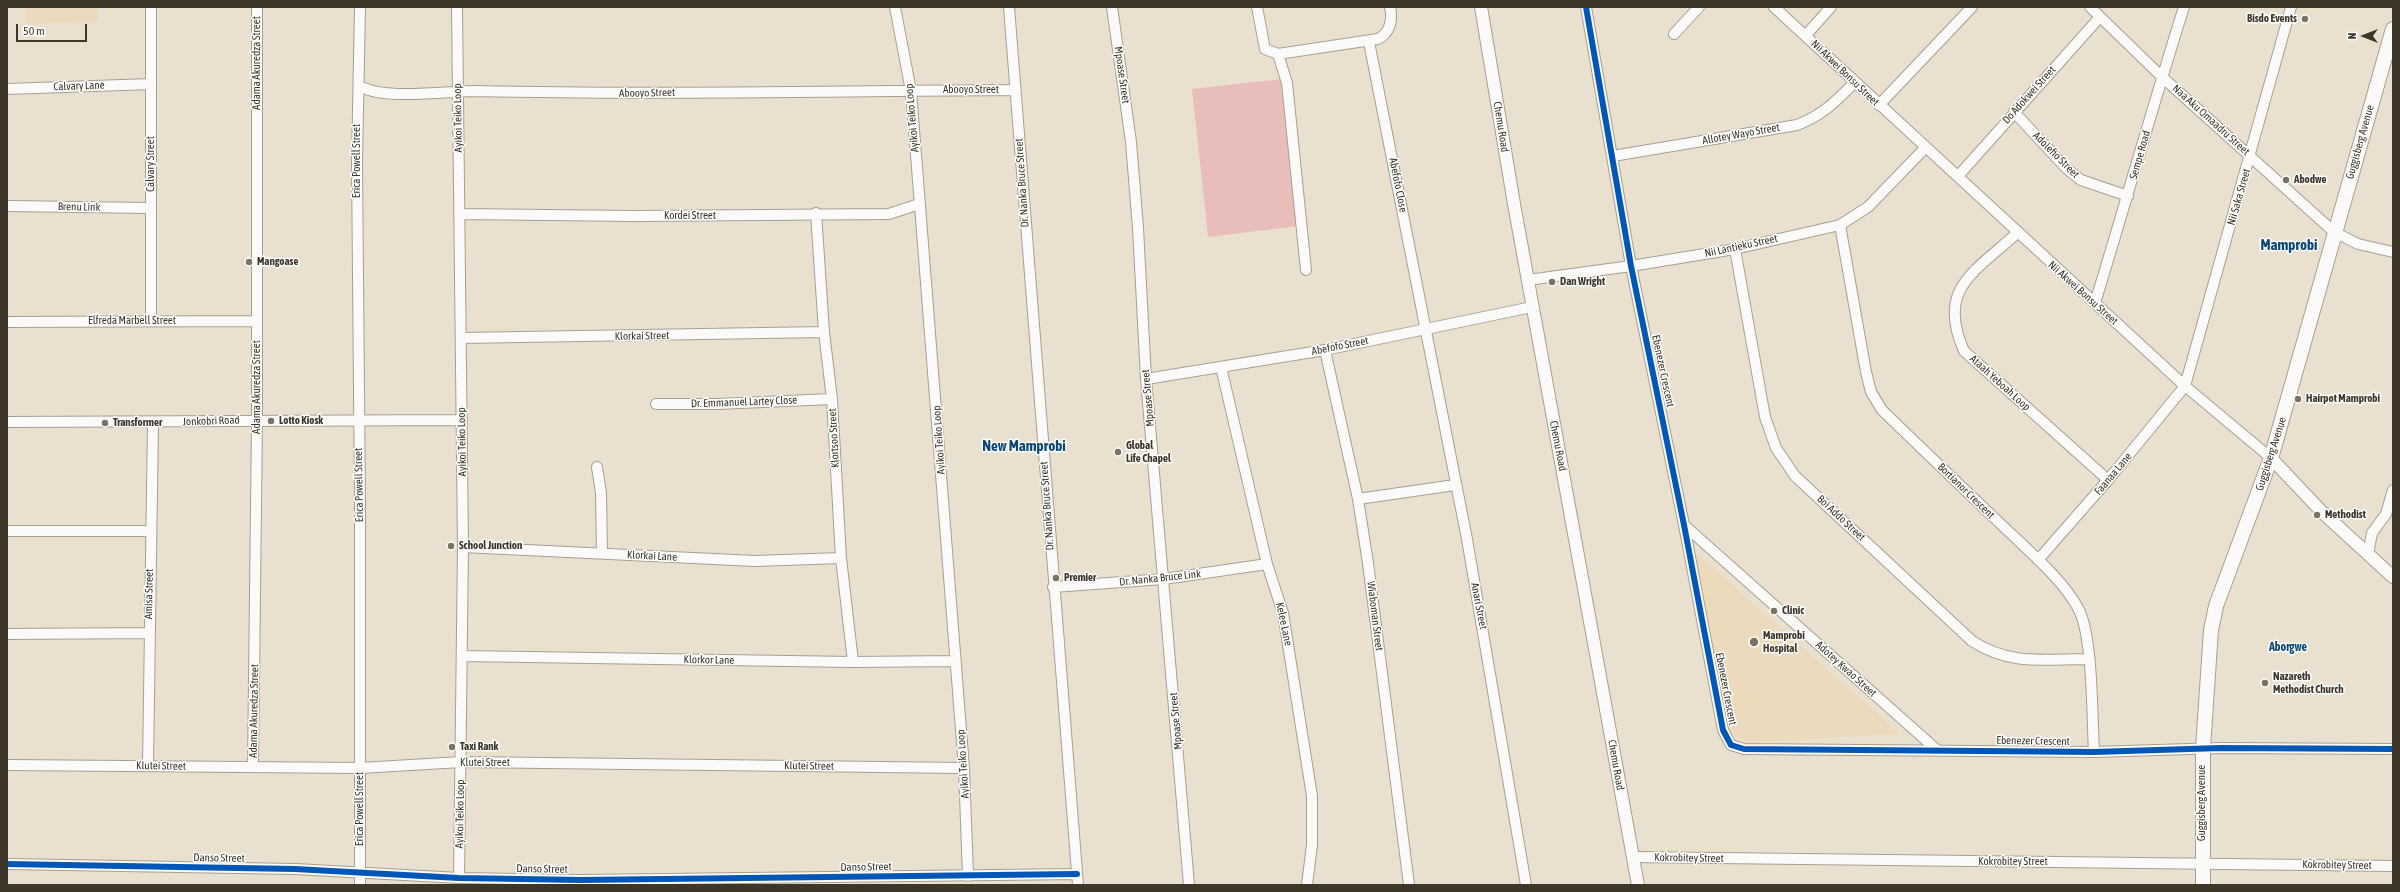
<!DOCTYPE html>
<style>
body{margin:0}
#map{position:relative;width:2400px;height:892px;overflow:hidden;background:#eae0cf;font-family:"Asap Condensed",sans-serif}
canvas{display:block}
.frame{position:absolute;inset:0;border:8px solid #3d3629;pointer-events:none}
.north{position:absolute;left:2344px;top:16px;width:40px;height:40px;-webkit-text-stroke:3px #fff;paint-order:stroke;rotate:270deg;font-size:11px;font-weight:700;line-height:16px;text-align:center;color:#3d3629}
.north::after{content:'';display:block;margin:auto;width:14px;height:18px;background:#3d3629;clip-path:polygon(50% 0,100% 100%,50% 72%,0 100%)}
.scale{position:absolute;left:16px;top:24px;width:71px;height:18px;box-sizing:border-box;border:2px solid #3d3629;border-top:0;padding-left:5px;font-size:12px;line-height:14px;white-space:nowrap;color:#3d3629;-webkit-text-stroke:3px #fff;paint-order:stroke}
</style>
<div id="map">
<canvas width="2400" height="892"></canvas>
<div class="frame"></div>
<div class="north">N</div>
<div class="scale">50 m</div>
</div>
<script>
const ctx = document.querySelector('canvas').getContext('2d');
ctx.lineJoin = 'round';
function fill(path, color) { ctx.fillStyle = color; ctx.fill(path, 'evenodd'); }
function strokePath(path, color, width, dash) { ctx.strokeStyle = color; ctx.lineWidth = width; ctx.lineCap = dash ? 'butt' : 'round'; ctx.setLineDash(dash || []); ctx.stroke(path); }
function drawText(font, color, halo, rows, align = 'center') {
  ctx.font = font + ' "Asap Condensed",sans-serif'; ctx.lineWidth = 3; ctx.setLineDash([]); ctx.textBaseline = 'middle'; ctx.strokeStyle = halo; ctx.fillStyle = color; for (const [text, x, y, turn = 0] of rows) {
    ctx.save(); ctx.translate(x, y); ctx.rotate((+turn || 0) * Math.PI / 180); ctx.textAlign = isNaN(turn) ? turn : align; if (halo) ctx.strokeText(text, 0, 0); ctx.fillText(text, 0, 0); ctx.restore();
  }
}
const built = new Path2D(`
 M27 7H98V22L27 24Z
 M1694 551 1900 734 1746 743 1730 732Z`);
const green = new Path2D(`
 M1282 79 1298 226 1208 237 1192 89Z`);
const minor = new Path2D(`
 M457 7 463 547 459 878
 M895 7 911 91 964 768 968 876
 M1009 7 1078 885
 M1112 7 1131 142 1138 228 1146 379 1189 885
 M1257 7 1265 49 1278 54 1378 39C1390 33 1393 20 1390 7
 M1586 7 1631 266 1684 525 1723 730 1731 745 1744 749 2094 752 2221 748 2393 749
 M1774 7 2185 386 2271 458
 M2090 7 2161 76 2334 232 2358 244 2393 252
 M1674 34 1699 7
 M1806 35 1831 7
 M1369 42 1467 539 1526 885
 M1278 54 1287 83 1306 270
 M359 85C379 101 448 91 476 91 656 95 836 91 1015 90
 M7 89 151 84
 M1879 105 1972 7
 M2014 112 2067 169 2081 180 2128 196
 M1613 156 1797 125C1823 115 1835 102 1854 83
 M1959 175 2100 17
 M7 206 150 208
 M816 213 824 332 832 399 841 558 853 662
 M460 214 634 216 889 214 919 204
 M1840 225 1866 372 1871 392 1882 410C1923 450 1965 490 2006 529 2029 551 2065 582 2079 610 2093 638 2092 718 2094 752
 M2017 233C1975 272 1936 288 1964 351L2108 480
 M1735 249 1765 417 1776 448 1795 476 1972 641C2011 666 2044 659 2089 659
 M1528 280 1631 266 1735 249 1840 225 1868 207 1925 148
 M2095 303C2125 205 2153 105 2184 7
 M151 321V7
 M7 322 256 321
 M461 338 824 332
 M1325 350 1358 499 1368 563 1409 885
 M1221 367 1267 564 1283 613 1312 796V845L1307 885
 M1146 379 1325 350 1532 307
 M656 404H717L832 399
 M7 422 462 420
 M597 467 601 493 602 553
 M1358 499 1455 485
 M1684 525 1937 750
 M7 531H150
 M463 547 755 561 841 558
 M2368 554 2372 533 2386 514 2393 490
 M2038 560 2108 480 2185 386 2291 7
 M1053 587 1164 579 1267 564
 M7 634 148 633
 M462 656 853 662 956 661
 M7 765 360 768 461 762 964 768
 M148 765 153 423
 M253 767 257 420V7
 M1633 857 2393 866
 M7 864 295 869 459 878 581 880 1077 874
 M360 885V502L357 162 360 7`);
const tertiary = new Path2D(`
 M1481 7 1514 204 1638 885
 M2271 458 2321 511 2393 577`);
const secondary = new Path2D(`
 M2203 885V748L2211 630 2216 606 2271 458 2393 29`);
const cycleway = new Path2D(`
 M1586 7 1631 266 1684 525 1723 730 1731 745 1744 749 2094 752 2221 748 2393 749
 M7 864 295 869 459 878 581 880 1077 874`);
const markers = [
 [2305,19,4,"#7a7263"],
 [2286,180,4,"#7a7263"],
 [249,262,4,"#7a7263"],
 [1552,282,4,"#7a7263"],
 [2298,399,4,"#7a7263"],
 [271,421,4,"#7a7263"],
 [105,423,4,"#7a7263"],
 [1118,452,4,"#7a7263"],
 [2317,515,4,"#7a7263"],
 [451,546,4,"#7a7263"],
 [1056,578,4,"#7a7263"],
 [1774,611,4,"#7a7263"],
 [1754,642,5,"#7a7263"],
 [2265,683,4,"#7a7263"],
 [452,747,4,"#7a7263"]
];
const poiNames = [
 ["Bisdo Events",2297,19,"right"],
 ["Abodwe",2294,180],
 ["Mangoase",257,262],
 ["Dan Wright",1560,282],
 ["Hairpot Mamprobi",2306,399],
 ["Lotto Kiosk",279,421],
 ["Transformer",113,423],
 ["Global",1126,446],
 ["Life Chapel",1126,459],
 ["Methodist",2325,515],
 ["School Junction",459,546],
 ["Premier",1064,578],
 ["Clinic",1782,611],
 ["Mamprobi",1763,636],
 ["Hospital",1763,649],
 ["Nazareth",2273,677],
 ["Methodist Church",2273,690],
 ["Taxi Rank",460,747]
];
const streetNames = [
 ["Adama Akuredza Street",257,63,-90],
 ["Nii Akwei Bonsu Street",1845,73,44],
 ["Mpoase Street",1122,75,82],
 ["Calvary Lane",79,86,-2],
 ["Abooyo Street",971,90],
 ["Abooyo Street",647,93,-1],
 ["Do Adokwei Street",2029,95,-48],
 ["Ayikoi Teiko Loop",458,118,-91],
 ["Ayikoi Teiko Loop",912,118,-95],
 ["Naa Aku Omaadru Street",2211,120,42],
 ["Chemu Road",1501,127,81],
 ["Allotey Wayo Street",1741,134,-10],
 ["Guggisberg Avenue",2360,142,-74],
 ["Adolefio Street",2056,155,45],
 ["Sempe Road",2140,155,-74],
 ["Erica Powell Street",357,161,-90],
 ["Calvary Street",151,164,-90],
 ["Dr. Nanka Bruce Street",1022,183,-94],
 ["Abefofo Close",1398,185,79],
 ["Nii Saka Street",2239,197,-74],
 ["Brenu Link",79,207,1],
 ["Kordei Street",690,216],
 ["Nii Lantieku Street",1741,246,-12],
 ["Nii Akwei Bonsu Street",2083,293,42],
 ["Elfreda Marbell Street",132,321],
 ["Klorkai Street",642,336,-1],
 ["Abefofo Street",1340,346,-11],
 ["Ebenezer Crescent",1663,371,78],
 ["Ataah Yeboah Loop",2000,383,42],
 ["Adama Akuredza Street",257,387,-90],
 ["Mpoase Street",1148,398,-95],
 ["Dr. Emmanuel Lartey Close",744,402,-2],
 ["Jonkobri Road",211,421,-2],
 ["Klortsoo Street",834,438,-93],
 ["Ayikoi Teiko Loop",939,440,-94],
 ["Ayikoi Teiko Loop",462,442,-91],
 ["Chemu Road",1558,446,79],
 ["Guggisberg Avenue",2271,454,-72],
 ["Faanaa Lane",2113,474,-50],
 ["Erica Powell Street",359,485,-91],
 ["Bortianor Crescent",1966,491,44],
 ["Dr. Nanka Bruce Street",1047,506,-94],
 ["Boi Addo Street",1841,518,43],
 ["Klorkai Lane",652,556,3],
 ["Dr. Nanka Bruce Link",1160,578,-6],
 ["Amisa Street",149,594,-89],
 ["Anari Street",1479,606,79],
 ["Wiaboman Street",1375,616,83],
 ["Kelee Lane",1284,624,78],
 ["Klorkor Lane",709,660,1],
 ["Adotey Kwao Street",1846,669,42],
 ["Ebenezer Crescent",1726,689,79],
 ["Adama Akuredza Street",254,711,-89],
 ["Mpoase Street",1176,721,-95],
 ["Ebenezer Crescent",2033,741,1],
 ["Klutei Street",485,763],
 ["Ayikoi Teiko Loop",963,764,-94],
 ["Chemu Road",1616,765,80],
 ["Klutei Street",161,766,1],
 ["Klutei Street",809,766,1],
 ["Guggisberg Avenue",2202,803,-90],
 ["Erica Powell Street",360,809,-90],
 ["Ayikoi Teiko Loop",460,814,-89],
 ["Danso Street",219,858,1],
 ["Kokrobitey Street",1689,858,1],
 ["Kokrobitey Street",2013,862],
 ["Kokrobitey Street",2337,865,1],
 ["Danso Street",866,867,-1],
 ["Danso Street",542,869,1]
];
const neighbourhoodNames = [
 ["Aborgwe",2288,647]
];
const districtNames = [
 ["Mamprobi",2289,245],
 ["New Mamprobi",1024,446]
];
fill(built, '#ecdabd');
fill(green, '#e9beba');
strokePath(minor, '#a69f91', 12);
strokePath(tertiary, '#a69f91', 14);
strokePath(secondary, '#a69f91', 16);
strokePath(minor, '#fcfaf8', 10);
strokePath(tertiary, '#fcfaf8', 12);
strokePath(secondary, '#fcfaf8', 14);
strokePath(cycleway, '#0057b8', 6);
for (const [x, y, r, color] of markers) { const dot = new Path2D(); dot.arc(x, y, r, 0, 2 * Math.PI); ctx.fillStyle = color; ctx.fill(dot); strokePath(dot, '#fff', 1.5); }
drawText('bold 11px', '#3d3629', '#fff', poiNames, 'left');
drawText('11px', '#3d3629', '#fff', streetNames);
drawText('bold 12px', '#0b4777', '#fff', neighbourhoodNames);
drawText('bold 15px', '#0b4777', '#fff', districtNames);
</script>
